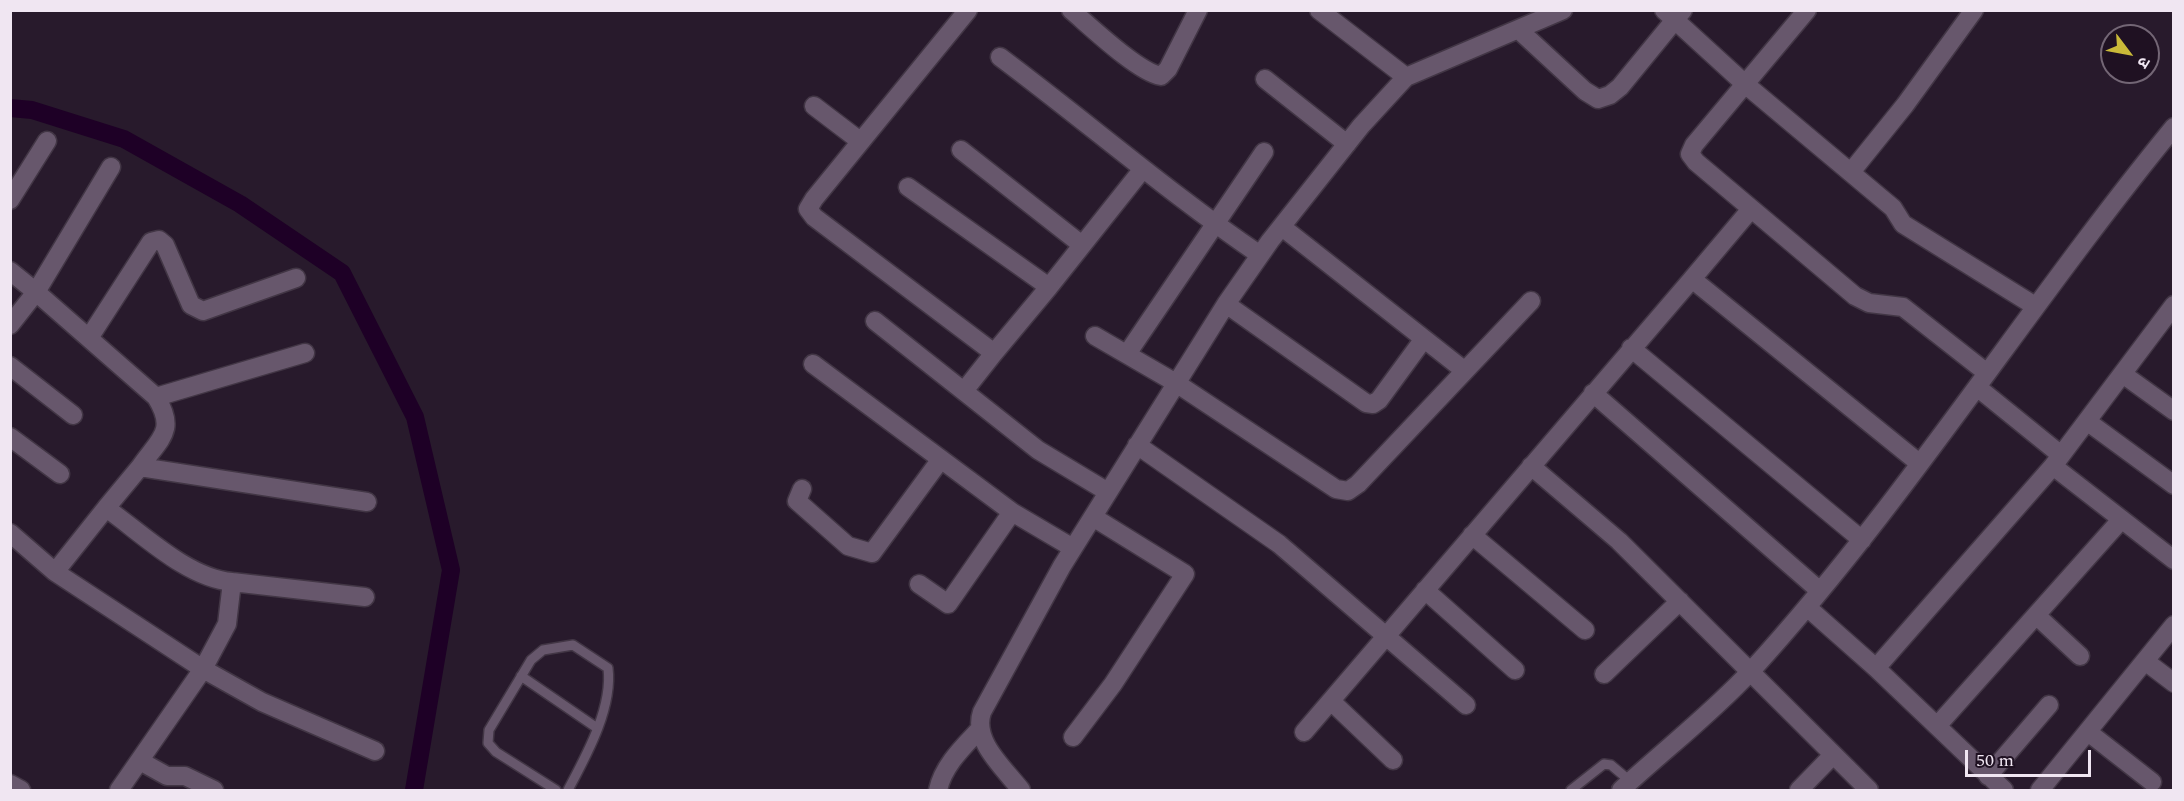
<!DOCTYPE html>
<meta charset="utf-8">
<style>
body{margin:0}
#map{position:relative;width:2184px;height:801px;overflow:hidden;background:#281a2c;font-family:Spectral,"Noto Sans Devanagari",serif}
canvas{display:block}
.frame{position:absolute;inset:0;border:12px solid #f0e6f2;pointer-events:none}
.north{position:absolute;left:2100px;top:24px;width:60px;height:60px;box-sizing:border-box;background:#1f1122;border:2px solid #736675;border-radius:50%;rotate:122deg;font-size:16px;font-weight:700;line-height:24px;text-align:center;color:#f0e6f2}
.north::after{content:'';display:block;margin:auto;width:21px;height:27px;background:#caba39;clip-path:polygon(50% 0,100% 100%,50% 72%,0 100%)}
.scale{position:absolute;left:1965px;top:750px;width:126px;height:27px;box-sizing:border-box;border:3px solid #f0e6f2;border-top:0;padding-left:8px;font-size:18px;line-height:21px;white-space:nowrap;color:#f0e6f2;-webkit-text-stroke:4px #1f1122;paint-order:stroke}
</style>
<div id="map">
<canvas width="2184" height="801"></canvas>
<div class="frame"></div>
<div class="north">उ</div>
<div class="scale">50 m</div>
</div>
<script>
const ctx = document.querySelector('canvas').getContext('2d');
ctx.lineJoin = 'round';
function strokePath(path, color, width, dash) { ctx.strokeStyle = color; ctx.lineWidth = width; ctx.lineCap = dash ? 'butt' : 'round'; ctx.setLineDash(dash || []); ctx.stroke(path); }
const canal = new Path2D(`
 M10 108 32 110 124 139 240 204 342 273 415 417 451 570 414 790`);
const lane = new Path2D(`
 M521 676 597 728
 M556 790 496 752 488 743 489 730 531 660 543 650 573 645 608 668C613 708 586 756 568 790
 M1571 790 1604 764 1611 765 1630 781`);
const street = new Path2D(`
 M968 10 814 199 808 209 814 217 994 353 1049 287
 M1071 10C1091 27 1138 72 1161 76L1168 69 1198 10
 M1319 10 1406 77
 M1664 10 1745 84 1893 208 1903 224 2035 306
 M1807 10 1694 145 1690 154 1696 162 1855 296 1869 303 1903 307 1987 373
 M1520 31 1585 91 1598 99 1610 95 1620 87 1683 10
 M1000 57C1087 122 1170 194 1260 255
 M1265 79 1347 144
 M814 106 860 141
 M961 150 1082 245
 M1851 172 1905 105 1974 10
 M908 187 1049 287 1142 170
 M10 200 47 141
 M1751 209 1692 279 1919 463
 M1282 227 1465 371
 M10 271 36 292 111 167
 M1226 304 1366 403 1373 404 1379 400 1423 340
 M875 321 1038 450 1108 492
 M10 325 36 292 156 397C177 431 160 438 140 467
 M1095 336 1176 383 1336 489 1348 491 1358 484 1531 301
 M89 338 151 242 159 240 165 245 191 305 203 311 296 278
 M1631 348 1862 540
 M1127 354 1264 152
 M813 364 1012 512 1073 548
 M10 366 73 415
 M2124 375 2174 411
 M1977 387 2061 455
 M964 391 994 353
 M1593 393 1820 591
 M156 397 305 353
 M2088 422 2174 485
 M10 437 60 474
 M1137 445 1279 544 1466 705
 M1531 466 1619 541 1869 790
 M2053 466 2174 560
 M802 489 797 501 848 546 872 553 941 459
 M106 508 140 467 367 502
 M10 533 55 572
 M1472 535 1585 630
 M232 582 227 624 203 669 55 572 106 508C143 534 187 578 232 582L365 597
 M919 584 948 604 1012 512
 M1425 590 1515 670
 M1807 607 1876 668 2004 790
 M2037 616 2080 656
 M2145 661 2174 683
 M1876 668 2053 466 2174 305
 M1604 674 1680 601
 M1331 701 1393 760
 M1937 726 2120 521
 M1304 732 1692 279
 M2088 732 2152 782
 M1073 737 1113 684 1185 574 1093 517
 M140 761 167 776H185L214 790
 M1988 776 2049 705
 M10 784 21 790
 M119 790 203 669 262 702 375 751
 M938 790C943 766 963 747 979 730
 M1021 790C1004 768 972 741 982 712L1062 566 1226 304 1270 241 1361 126 1406 77 1563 10
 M1621 790C1663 751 1711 714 1751 671 1906 501 2028 305 2174 127
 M1799 790 1833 755
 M2040 790 2174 625`);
strokePath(canal, '#1e0026', 18);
strokePath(lane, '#423645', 12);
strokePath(street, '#423645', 21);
strokePath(lane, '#67576c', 9);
strokePath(street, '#67576c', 18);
</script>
